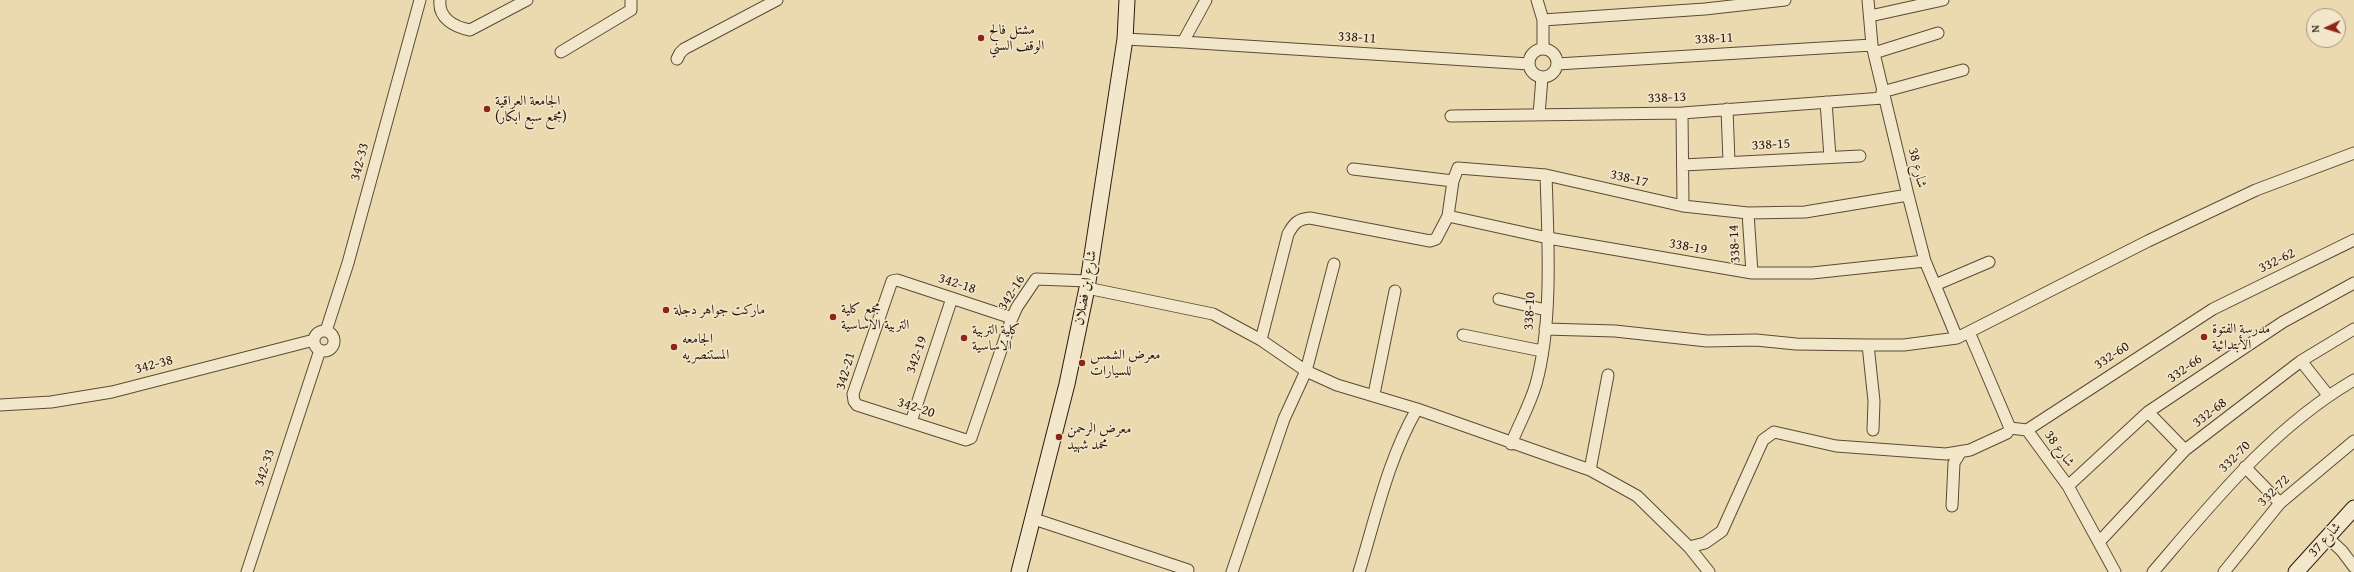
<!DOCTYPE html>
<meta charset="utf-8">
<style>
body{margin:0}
#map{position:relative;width:2354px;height:572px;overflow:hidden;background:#ebdaaf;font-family:"Gentium Book Plus",serif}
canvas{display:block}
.north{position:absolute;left:2306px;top:8px;width:40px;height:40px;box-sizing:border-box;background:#f2e7cb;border:1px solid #a3957f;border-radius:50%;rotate:266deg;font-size:11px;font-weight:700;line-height:16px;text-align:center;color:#2d1a0e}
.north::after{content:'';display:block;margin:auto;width:14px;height:18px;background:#8f2418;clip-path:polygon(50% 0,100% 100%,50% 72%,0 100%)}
</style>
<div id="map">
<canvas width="2354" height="572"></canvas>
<div class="north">N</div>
</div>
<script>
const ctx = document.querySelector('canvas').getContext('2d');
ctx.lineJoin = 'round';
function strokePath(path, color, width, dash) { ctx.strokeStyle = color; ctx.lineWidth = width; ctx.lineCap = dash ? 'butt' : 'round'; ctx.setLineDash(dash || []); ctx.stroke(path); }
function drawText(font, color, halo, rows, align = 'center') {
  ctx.font = font + ' "Gentium Book Plus",Amiri,serif'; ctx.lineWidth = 3; ctx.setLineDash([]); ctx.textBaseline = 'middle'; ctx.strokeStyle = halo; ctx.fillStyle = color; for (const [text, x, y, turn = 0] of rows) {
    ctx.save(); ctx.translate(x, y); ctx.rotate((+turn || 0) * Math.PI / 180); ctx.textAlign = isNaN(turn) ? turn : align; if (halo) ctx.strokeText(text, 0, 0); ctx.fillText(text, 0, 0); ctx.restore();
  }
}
const street = new Path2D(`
 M440 0C438 18 454 27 470 30L527 0
 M1537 0 1543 20V49
 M1868 0 1872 45 1908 195 1925 261 1957 338
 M1870 16 1943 0
 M1543 20 1705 9 1785 0
 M1125 39 1183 42 1206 0
 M1183 42 1529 64
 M1529 63a14 14 0 1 1 28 0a14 14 0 1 1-28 0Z
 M561 52 631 10V0
 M1874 53 1938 33
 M677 59 680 53 684 49 777 0
 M1557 64 1872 45
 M1882 92 1963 70
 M1826 102 1830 157
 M1727 109 1729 162
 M1682 113 1683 206
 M1539 115 1542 77
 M1451 116 1682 113 1883 98
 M1683 165 1860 156
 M1353 169 1453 181 1458 168 1546 175 1683 206 1748 213 1805 212 1908 195
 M1748 213 1752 273
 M1448 216 1548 238 1752 273H1812L1925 261
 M1935 285 1989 262
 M1087 288 1213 314 1261 340 1306 371 1337 385 1417 409 1590 470 1637 496 1689 547 1709 572
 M1499 299 1546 310
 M1012 318 897 280 892 281 853 394 854 401 857 405 966 440 971 438 1012 318 1017 307 1036 279 1088 281
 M1545 329 1615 331 1707 341 1756 340 1796 344 1868 345H1904L1957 338 2148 241 2256 190 2354 153
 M326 331 348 263 420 0
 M314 341a10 10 0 1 1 20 0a10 10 0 1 1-20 0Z
 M1969 332 2010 428 2027 430 2068 486 2115 572
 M1463 335 1542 351
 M1261 340 1288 234C1294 223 1298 219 1310 218L1430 241 1436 239 1448 216 1453 181
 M1868 345 1874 401 1873 430
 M2301 361 2328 395
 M1374 394 1395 291
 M0 405 51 402 112 392 314 340
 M2148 412 2185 450
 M911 422 952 298
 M2027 430 2213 309 2354 240
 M1511 444C1519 424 1530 405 1536 384 1553 324 1548 238 1546 175
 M2245 467 2280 503
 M1590 470 1608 375
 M2068 486 2148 412 2283 322 2354 283
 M1952 506 1954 463 1960 453
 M1034 519 1188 570
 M2327 537 2342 551 2354 567
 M2100 541 2185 450 2301 361 2354 329
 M1689 547 1705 543 1722 531 1763 440 1774 432 1836 446 1946 454 1970 450 2007 433 2010 428
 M247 572 320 350
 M1232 572 1284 419 1306 371 1334 264
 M1359 572C1376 517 1388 459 1417 409
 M2153 572C2213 502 2273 427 2354 380
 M2224 572 2280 503 2354 441`);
const secondary = new Path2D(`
 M1019 572 1067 384 1087 288 1125 39 1127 0
 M2296 572 2354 508`);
const markers = [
 [981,38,4,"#8f2418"],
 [487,109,4,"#8f2418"],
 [666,310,4,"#8f2418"],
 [833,317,4,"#8f2418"],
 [2204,337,4,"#8f2418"],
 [964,338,4,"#8f2418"],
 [674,347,4,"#8f2418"],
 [1082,363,4,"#8f2418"],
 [1059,437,4,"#8f2418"]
];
const poiNames = [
 ["مشتل فالح",989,30],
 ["الوقف السني",989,46],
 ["الجامعة العراقية",495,101],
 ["(مجمع سبع ابكار)",495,117],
 ["مجمع كلية",841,309],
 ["التربية الاساسية",841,325],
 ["ماركت جواهر دجلة",674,310],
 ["مدرسة الفتوة",2212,329],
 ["الأبتدائية",2212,345],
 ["كلية التربية",972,330],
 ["الاساسية",972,346],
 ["الجامعه",682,339],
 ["المستنصريه",682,355],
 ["معرض الشمس",1090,355],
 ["للسيارات",1090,371],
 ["معرض الرحمن",1067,429],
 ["محمد شهيد",1067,445]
];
const streetNames = [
 ["338-11",1357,38,4],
 ["338-11",1714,39,-3],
 ["338-13",1667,98,-2],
 ["338-15",1771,145,-3],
 ["342-33",360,162,-75],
 ["شارع 38",1917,168,76],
 ["338-17",1629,179,13],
 ["338-14",1735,244,-93],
 ["338-19",1688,247,10],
 ["332-62",2277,261,-26],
 ["342-18",957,284,18],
 ["شارع ابن فضلان",1086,288,-80],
 ["342-16",1012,293,-58],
 ["338-10",1530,311,-87],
 ["342-19",917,355,-71],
 ["332-60",2112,356,-33],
 ["342-38",154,365,-15],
 ["332-66",2185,369,-35],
 ["342-21",846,371,-74],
 ["342-20",916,408,18],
 ["332-68",2210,413,-37],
 ["شارع 38",2059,449,54],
 ["332-70",2235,457,-45],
 ["342-33",265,468,-72],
 ["332-72",2274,491,-45],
 ["شارع 37",2325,540,-48]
];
strokePath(street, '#5c4a36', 13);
strokePath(secondary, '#2d1a0e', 17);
strokePath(street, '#f2e7cb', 11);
strokePath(secondary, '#f2e7cb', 15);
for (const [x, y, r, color] of markers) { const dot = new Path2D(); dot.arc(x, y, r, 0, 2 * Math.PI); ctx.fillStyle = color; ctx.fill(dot); strokePath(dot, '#f2e7cb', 1.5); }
drawText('14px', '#2d1a0e', '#f2e7cb', poiNames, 'left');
drawText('14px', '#2d1a0e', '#f2e7cb', streetNames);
</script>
